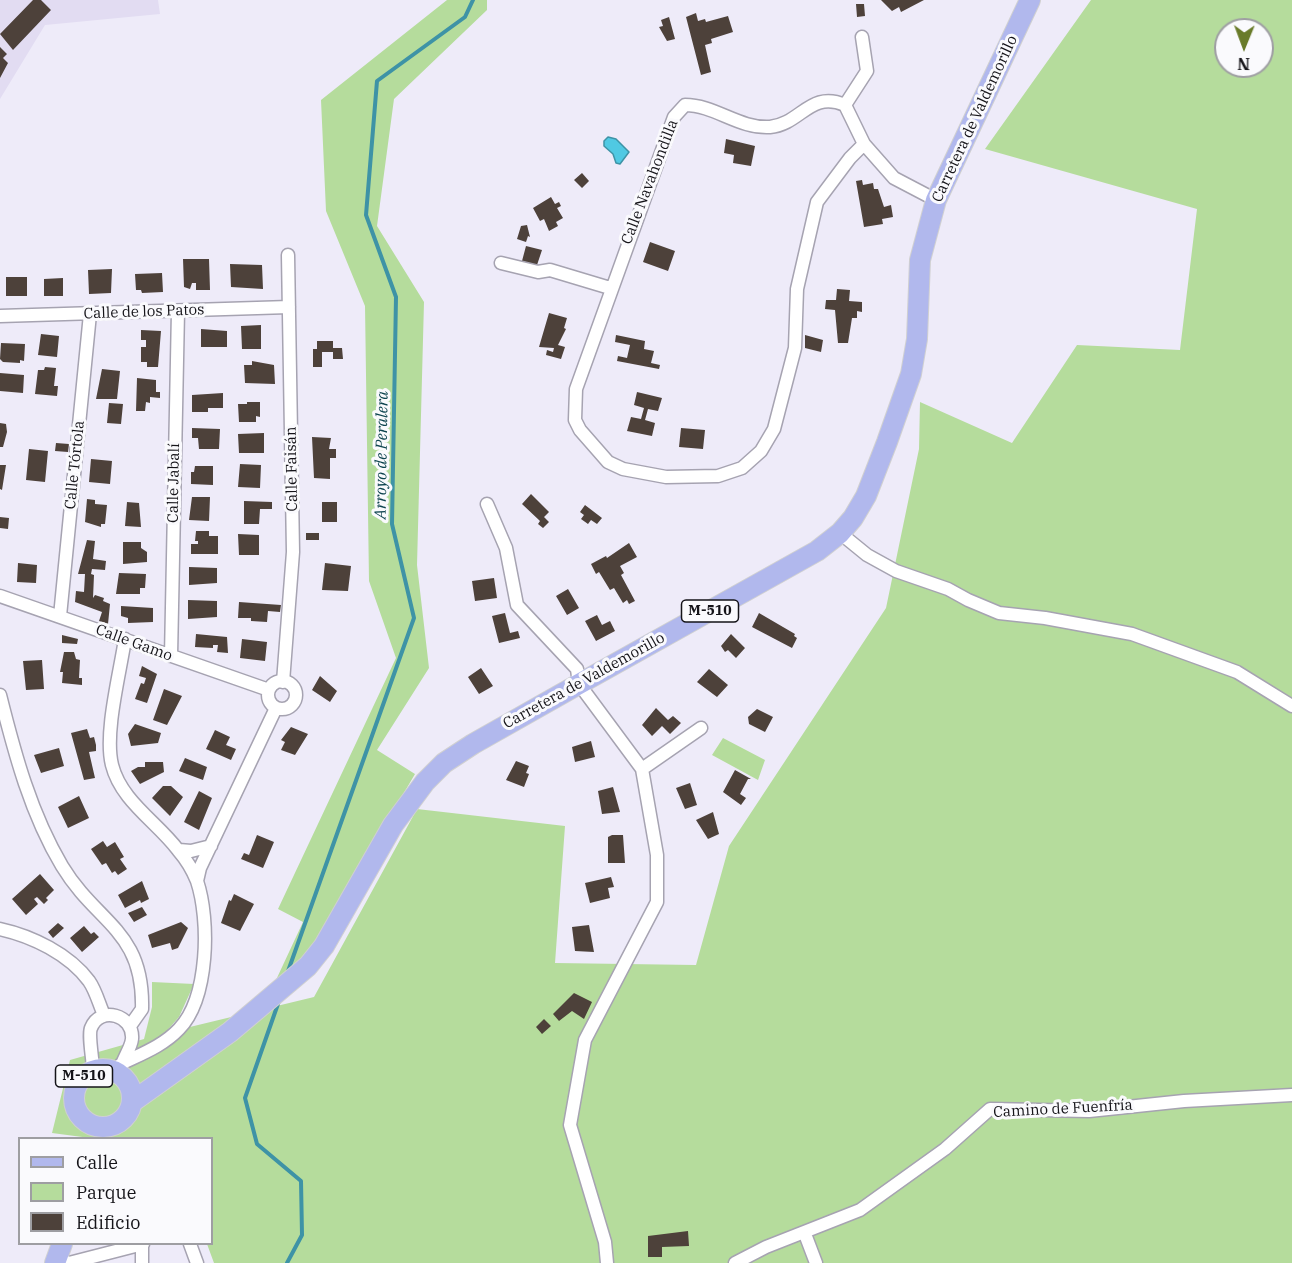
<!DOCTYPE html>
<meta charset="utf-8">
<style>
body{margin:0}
#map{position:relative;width:1292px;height:1263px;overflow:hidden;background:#eeebf9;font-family:"IBM Plex Serif",serif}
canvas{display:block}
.legend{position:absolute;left:18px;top:1137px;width:195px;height:108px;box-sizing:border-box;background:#fafafd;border:2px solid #9e9ea2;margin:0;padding:8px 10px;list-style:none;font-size:18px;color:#151419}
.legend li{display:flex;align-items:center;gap:12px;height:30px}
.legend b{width:30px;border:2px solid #9e9ea2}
.north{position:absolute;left:1214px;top:18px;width:60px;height:60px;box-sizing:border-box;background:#fafafd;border:2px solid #9e9ea2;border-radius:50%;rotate:181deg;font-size:16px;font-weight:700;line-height:24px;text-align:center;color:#151419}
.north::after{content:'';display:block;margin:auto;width:21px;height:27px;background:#697b2a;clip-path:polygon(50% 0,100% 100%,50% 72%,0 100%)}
</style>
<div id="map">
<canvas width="1292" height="1263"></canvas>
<ul class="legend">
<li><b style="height:8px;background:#b1b8ed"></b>Calle</li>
<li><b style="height:16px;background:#b5dc9c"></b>Parque</li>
<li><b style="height:16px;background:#4d413a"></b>Edificio</li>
</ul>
<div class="north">N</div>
</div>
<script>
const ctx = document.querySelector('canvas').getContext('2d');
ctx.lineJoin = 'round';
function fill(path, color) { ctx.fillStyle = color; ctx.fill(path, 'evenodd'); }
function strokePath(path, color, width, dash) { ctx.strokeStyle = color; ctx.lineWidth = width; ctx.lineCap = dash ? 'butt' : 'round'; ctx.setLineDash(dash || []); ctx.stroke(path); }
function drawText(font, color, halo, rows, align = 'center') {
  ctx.font = font + ' "IBM Plex Serif",serif'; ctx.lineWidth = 6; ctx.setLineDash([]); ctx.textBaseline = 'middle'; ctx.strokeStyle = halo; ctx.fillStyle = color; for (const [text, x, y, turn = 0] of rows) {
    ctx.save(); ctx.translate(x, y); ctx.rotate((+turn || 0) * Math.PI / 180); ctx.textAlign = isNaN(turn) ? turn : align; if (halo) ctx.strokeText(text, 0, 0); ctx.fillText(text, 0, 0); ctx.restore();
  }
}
const built = new Path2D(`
 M0 0H158L160 14 45 25 0 99Z`);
const green = new Path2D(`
 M447 0H487V10L394 99 377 226 424 302 417 565 429 668 377 750 415 774 311 951 276 980 303 922 278 909 396 658 369 581 365 306 326 211 321 100Z
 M1091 0H1292V1263H214L207 1244H212V1138H90L52 1133 70 1060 144 1039 152 1007V982L194 984 179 1017 165 1033 314 997 417 809 565 826 555 963 696 965 729 846 886 608 919 449 920 402 1012 443 1077 345 1180 350 1197 209 985 149ZM1226 30H1262V66H1226Z
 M723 738 765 760 758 780 712 755Z`);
const water = new Path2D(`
 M608 137 616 139 629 152 620 164 616 163 613 154 604 146V141Z`);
const stream = new Path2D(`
 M287 974 414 618 392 524 396 297 366 215 377 81 465 17 473 0
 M279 1001 245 1098 257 1144 301 1181 302 1235 287 1263`);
const building = new Path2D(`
 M33 0H41L51 10 13 50 0 34Z
 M881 0H924L901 12 899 7 892 11Z
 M856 4H864L865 16 857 17Z
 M696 13 698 21 705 19 706 22 728 16 733 32 711 39 712 43 705 45 711 72 701 75 686 17Z
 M669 17 675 39 667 41 659 27 663 26 661 20Z
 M0 47 7 54 3 58 8 63 0 78Z
 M726 139 755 146 751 166 733 163 734 155 724 153Z
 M582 173 589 181 582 188 574 180Z
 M862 180 863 185 873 183 874 189H878L884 207 891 205 893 217 882 219 883 224 864 227 856 181Z
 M551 197 555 204 559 202 561 206 557 208 563 218 556 222 558 226 549 231 544 219 540 221 533 208Z
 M527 225 530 237 528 236 526 242 517 239 521 226Z
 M650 242 675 251 668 271 643 262Z
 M526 246 542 250 537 265 522 261Z
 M183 259H209L210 290H196V283H192L190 289 184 287Z
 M230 264 262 265 263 289 231 287Z
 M112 269 111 293 89 294 88 270Z
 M162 273 163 292 142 293 141 290H136L135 274Z
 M6 277H27V296H6Z
 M63 278V296H44V279Z
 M837 289 850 290 849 301 862 302V312L857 311V318H852L848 343H838L835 310 825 309 826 300H836Z
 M549 313 567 318 564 328 566 329 558 345 565 347 561 359 546 355 547 350 553 352 554 348 539 347Z
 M261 325V349H242L241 326Z
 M201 329 227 331V347H201Z
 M141 330 161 331 158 367H147V362H141V347H146V340H141Z
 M41 334 59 336 57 357 38 355Z
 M616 335 645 341 644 349 654 351 651 363 660 365 659 369 617 361 618 356 627 358 630 345 615 342Z
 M805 335 823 340 821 352 805 348Z
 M317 341H333V348H342L343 359H333V352H322V367H313V349H317Z
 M1 343 25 344 24 361 20 360V363L3 362 0 359Z
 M252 361 274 365 275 384 245 383 244 365H252Z
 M45 367 56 368 54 386H58L57 396 35 394 38 370H44Z
 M102 369 120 371 117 399H96Z
 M0 373 24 375 23 393 0 391Z
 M137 378 156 380V392H160V398L150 397V403L146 402 145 411H136Z
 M637 392 662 398 658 411 648 409 645 420 655 423 652 436 627 431 631 417 641 419 644 408 634 405Z
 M223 393V408H208V412H192V395Z
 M247 402H260V417L256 416V422H239L238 404H247Z
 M109 403 123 404 121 424 107 423Z
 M0 423 6 424 7 432 3 447H0Z
 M192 428 220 429 219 449H199L198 438H192Z
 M681 428 705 430 703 449 679 447Z
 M264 433V453H239L238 434Z
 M312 437 331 438 329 449H336V458H330V479L314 478Z
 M56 443 69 444 68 452 55 451Z
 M29 449 48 451 45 482 26 480Z
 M91 459 112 461 110 484 89 482Z
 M240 464 261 465 260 488 238 487Z
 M0 465H6L2 490 0 489Z
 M195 466H213V485L191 484V472H194Z
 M531 494 549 512 544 517 549 522 543 528 538 524 540 521 522 504Z
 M192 497H210L209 521 189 520Z
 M87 499 95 500V504L107 505 105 524H101V527L85 522Z
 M244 501 272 502V509H260L259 524H244Z
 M127 502 139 503 141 527 125 526Z
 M322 502H337V522H322Z
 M585 505 602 518 597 524 591 520 588 524 581 519 584 515 580 512Z
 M0 517 9 518 8 529 0 528Z
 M196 531H209V536H218V554H191V544H198V541H195Z
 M306 533H319V540H306Z
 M238 534 259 535V555H239Z
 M87 540 95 541 93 559 106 561 105 570 92 569 91 574 94 575 93 598 95 595 104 598 103 601 110 604 108 624 99 621 102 612 75 602 76 591 84 592 85 574H78Z
 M123 542H141V548L147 552V562L123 564Z
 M629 543 637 557 620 566 624 573 621 575 635 601 629 604 627 600 623 603 614 588 610 590 599 572 596 574 591 564 606 556 607 558Z
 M18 563 37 565 36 583 17 582Z
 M325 563 351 566 348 591 322 590Z
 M189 567 217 568V583L189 585Z
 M119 573 146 574 145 588H140V594H116Z
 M494 578 497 598 475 601 472 581Z
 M568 589 579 608 567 615 556 596Z
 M188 600 217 601V617L188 619Z
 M239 602 281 605 280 612 268 611 267 622 251 621V618H238Z
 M121 606 153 608V622L128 623V618L121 616Z
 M505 613 510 633 518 631 520 638 499 643 492 616Z
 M759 613 795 634 794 636 797 638 792 648 752 627Z
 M597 615 602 625 610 621 615 631 596 641 585 621Z
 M196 634 227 637 228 653 217 652 218 645H213V648L195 647Z
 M731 634 745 648 736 658 728 650 725 652 721 646Z
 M62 635 78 639 77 644 62 643Z
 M242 639 267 642 265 661 240 658Z
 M64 652H74L76 659 80 660 79 678H82V685L62 683 63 672H60Z
 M42 660 44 689 26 690 23 661Z
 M142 666 157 674 147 703 135 699 141 683 144 684 146 678 139 676Z
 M481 668 493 686 479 694 468 677Z
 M709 669 728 685 717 697 697 682Z
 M320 676 337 691 330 702 312 690Z
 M164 689 182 696 167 725 153 720Z
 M656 708 668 720 673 716 681 723 670 734 662 726 652 736 642 725Z
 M757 709 773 717 765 732 749 724 748 717Z
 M135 724 161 733 158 743 131 746 128 734Z
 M291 727 308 734 295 755 281 750 285 742 281 740Z
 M87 729 90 738 94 737 96 745V751L89 752 95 778 84 780 71 733Z
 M215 730 230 737 226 745 236 749 231 760 206 749Z
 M591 741 595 757 575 762 572 747Z
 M59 748 64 766 41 773 34 755Z
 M185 758 207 767 203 780 179 771Z
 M516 761 529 766 526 773 529 774 524 787 506 780Z
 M145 762H163L164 772 140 784 131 771 138 767H145Z
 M735 770 751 779H748L740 794 746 798 741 805 723 792Z
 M690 783 697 805 685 809 676 788Z
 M163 786H171L183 797 170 816 152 798Z
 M613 787 620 812 602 814 598 791Z
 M199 791 212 798 199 830 184 822Z
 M79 796 89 818 68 828 58 807Z
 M713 812 719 834 708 839 696 820Z
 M257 835 274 842 263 868 241 859 244 853 249 855Z
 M612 835H623L625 863H608V837Z
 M103 841 107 847 115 842 124 857 120 859 127 869 118 875 115 871 112 873 106 863 102 865 91 849Z
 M40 874 54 890 46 898 48 900 44 904 37 897 34 899 38 904 26 915 12 899Z
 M611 877 614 887 608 888 610 898 590 903 585 883Z
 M142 881 149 899 141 903 140 900 125 908 118 895Z
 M234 894 254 904 240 931 221 923 229 900 231 901Z
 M142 907 147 915 134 922 128 913Z
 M181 922 188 928 178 948 172 950 170 943 152 948 148 935Z
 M58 923 64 928 53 938 48 932Z
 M589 925 594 952 575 951 572 927Z
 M84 926 91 934 94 932 99 937 82 952 70 938Z
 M574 993 592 1002 584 1019 572 1011 559 1021 553 1014Z
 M544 1019 551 1026 542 1034 536 1027Z
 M688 1231 689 1246 662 1247V1257H648V1236Z`);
const minor = new Path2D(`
 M845 105 867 71 862 37
 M864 144 850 158 817 202 797 289 795 348 774 429 761 451 742 468 718 476 666 477 623 469 608 462 580 430 575 420 576 389 674 117 685 105C715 105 739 129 770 127 801 124 810 90 845 105L864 144 894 178 936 200
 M501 263 538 272 550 270 610 288
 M0 316 289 307
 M487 504 506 548 517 605 577 669 579 684 642 769 657 855V902L585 1040 570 1125 605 1242 607 1263
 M840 533 867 555 896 571 948 589 968 600 999 613 1045 618 1132 634 1237 672 1292 706
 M0 596 269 690
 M60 616 90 314
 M171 656 178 311
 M268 695a14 14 0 1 1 28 0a14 14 0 1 1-28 0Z
 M283 682 293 552 288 255
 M0 695C15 755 31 814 62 866 97 924 144 930 142 1009L130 1026
 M642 769 701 728
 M179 850 191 851 211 846
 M197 881 200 868 276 708
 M0 929C32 936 69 954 89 981 96 991 99 1004 104 1015
 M121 1064C141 1054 163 1046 179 1029 209 998 210 920 197 881 193 871 185 858 178 850 157 822 121 801 112 765 104 733 120 673 125 639
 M93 1070C93 1060 88 1035 91 1028 100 1005 134 1015 132 1039 131 1049 122 1059 119 1074
 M805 1234 816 1263
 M190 1244 197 1263
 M56 1259 69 1263 143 1244
 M142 1263V1244
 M735 1263 766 1247 860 1210 945 1149 990 1109 1089 1111 1184 1101 1292 1095`);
const primary = new Path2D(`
 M74 1098a29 29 0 1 1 58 0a29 29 0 1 1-58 0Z
 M132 1102 230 1032 308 966 324 946 393 825 425 782 444 763 473 744 579 684 817 551 840 533 853 518 866 496 887 442 911 374 917 339 920 260 936 200 1030 0
 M55 1263 62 1244`);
const shields = [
 [710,611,57],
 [84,1076,57]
];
const shieldNames = [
 ["M-510",710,611],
 ["M-510",84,1076]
];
const streetNames = [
 ["Carretera de Valdemorillo",975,119,-65],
 ["Calle Navahondilla",650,182,-69],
 ["Calle de los Patos",144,312,-2],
 ["Calle Tórtola",75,465,-84],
 ["Calle Faisán",292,469,-91],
 ["Calle Jabalí",174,483,-89],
 ["Calle Gamo",134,643,20],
 ["Carretera de Valdemorillo",584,681,-29],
 ["Camino de Fuenfría",1063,1109,-3]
];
const waterNames = [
 ["Arroyo de Peralera",382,455,-89]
];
fill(built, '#e2dcf2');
fill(green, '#b5dc9c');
fill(water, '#50c9e3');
strokePath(water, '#3e93a6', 1.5);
strokePath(stream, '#3e93a6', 4);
fill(building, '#4d413a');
strokePath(minor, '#a6a3b1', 15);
strokePath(primary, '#d0d0d1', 22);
strokePath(minor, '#fff', 12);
strokePath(primary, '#b1b8ed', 20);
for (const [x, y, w] of shields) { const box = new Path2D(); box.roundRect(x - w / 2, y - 11, w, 22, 4.5); ctx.fillStyle = '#fafafd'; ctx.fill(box); strokePath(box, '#151419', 1.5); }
drawText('bold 14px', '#151419', null, shieldNames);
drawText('15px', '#151419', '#fafafd', streetNames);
drawText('italic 16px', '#0d444f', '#fafafd', waterNames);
</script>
